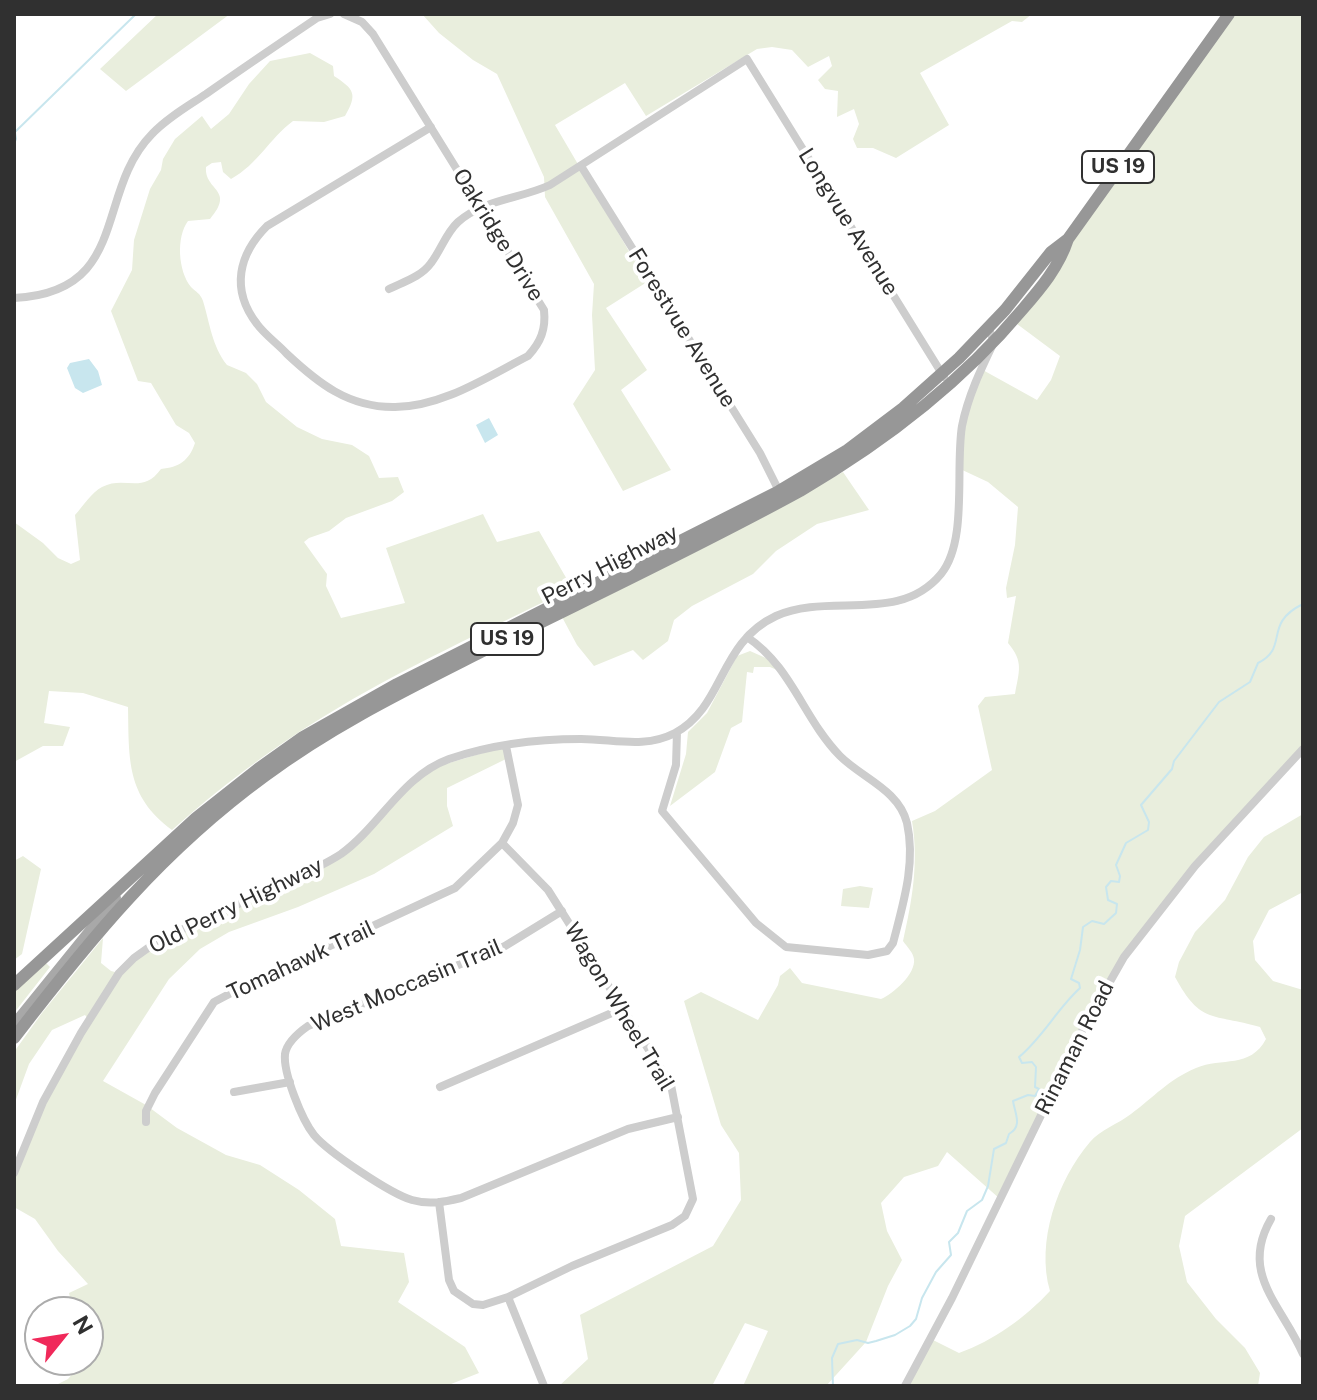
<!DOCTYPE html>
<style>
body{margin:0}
#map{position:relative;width:1317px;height:1400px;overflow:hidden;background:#fff;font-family:"Public Sans",sans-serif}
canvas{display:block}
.frame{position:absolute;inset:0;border:16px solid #303030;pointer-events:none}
.north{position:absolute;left:24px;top:1296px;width:80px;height:80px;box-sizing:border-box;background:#fff;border:2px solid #acacac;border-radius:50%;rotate:60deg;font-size:22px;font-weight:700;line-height:32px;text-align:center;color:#303030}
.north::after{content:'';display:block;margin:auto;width:28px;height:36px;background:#f0295a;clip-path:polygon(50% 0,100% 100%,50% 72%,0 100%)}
</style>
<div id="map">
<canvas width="1317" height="1400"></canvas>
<div class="frame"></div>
<div class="north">N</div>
</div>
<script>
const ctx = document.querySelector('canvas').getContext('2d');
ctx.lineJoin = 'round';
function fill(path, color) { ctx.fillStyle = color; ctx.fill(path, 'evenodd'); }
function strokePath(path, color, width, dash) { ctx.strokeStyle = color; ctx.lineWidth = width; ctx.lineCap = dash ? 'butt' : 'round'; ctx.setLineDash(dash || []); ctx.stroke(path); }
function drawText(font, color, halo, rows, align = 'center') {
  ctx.font = font + ' "Public Sans",sans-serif'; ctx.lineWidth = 8; ctx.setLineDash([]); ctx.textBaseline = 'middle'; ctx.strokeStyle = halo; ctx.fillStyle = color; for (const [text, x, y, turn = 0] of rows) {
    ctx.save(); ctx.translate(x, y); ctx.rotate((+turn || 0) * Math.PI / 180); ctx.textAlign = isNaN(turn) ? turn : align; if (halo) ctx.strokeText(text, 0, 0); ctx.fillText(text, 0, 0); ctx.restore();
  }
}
const green = new Path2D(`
 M158 14H230L126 91 100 69Z
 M422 14H1032L1022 22 1012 21 920 73 949 125 896 158 873 148H857L853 139 859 124 854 109 837 117 838 91 825 89 818 80 832 66 829 56 808 67 792 50 772 47 757 49 646 116 625 83 555 125 647 282 606 308 647 370 621 390 671 470 623 491 573 404 595 370 592 315 594 284 545 197 544 177 497 74 473 60 439 33Z
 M1229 14H1303V749L1255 798 1124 957 1000 1199 947 1152 938 1166 904 1177 881 1203 887 1231 902 1260 888 1286 866 1342 826 1386H743L768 1331 745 1323 712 1386H559L588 1359 580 1315 713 1246 741 1200 739 1153 721 1125 684 1001 701 992 758 1020 778 985 780 976 790 968 802 983 881 999C893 994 916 974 914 959 913 952 907 947 903 941 912 901 919 863 912 821L935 811 992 770 978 706 985 697 1015 694C1019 671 1024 662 1008 643L1016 596 1007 598 1006 588 1015 545 1018 507 988 482 958 468 961 436 981 369 1037 400 1051 380 1060 356 1013 321 1068 239Z
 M310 53 333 66 334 76C354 89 358 94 345 116L324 122 293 121C269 139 258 164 231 179L223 172 221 162 212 163 206 167C204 191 236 189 210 219L188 221C176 237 178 271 191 287 196 292 200 293 203 301 210 324 212 346 227 365L246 373 257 384 266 402 297 427 322 439 352 445 369 456 379 478 398 477 404 492 392 501 346 518 329 531 309 538 304 542 327 574 326 586 341 618 405 603 386 548 483 514 497 542 539 531 572 588C488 630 402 668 323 717 269 750 219 788 172 830 126 796 129 759 128 707L83 693 49 691 44 723 70 727 63 746H43L14 762V522L43 543 58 558 71 564 80 560 75 515C83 506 92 492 102 487 125 475 142 495 161 469 179 467 189 461 195 443L189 433 176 425 151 383 138 381 111 311 132 270 134 240 150 189 161 170 163 159 175 139 202 116 211 129 229 114 249 84 270 61Z
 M843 472 869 510 817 524 776 551 753 574 692 606 674 620 668 641 643 660 633 650 594 666 577 645 562 617 786 504Z
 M750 651 768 659 777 670 770 667H754L753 673 747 672 742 722 731 728 715 772 670 806 686 754 688 732 707 713 737 656Z
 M506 746 508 758 447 788V806L453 826 374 874 298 907 229 932 200 949 169 979 103 1081 146 1105 177 1128 226 1155 260 1165 299 1190 335 1219 341 1246 404 1253 409 1282 398 1302 465 1347 479 1373 446 1386H54L68 1379 78 1367 77 1360H88V1312H73L69 1293 88 1284 58 1251 35 1219 14 1207V1173L22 1149 89 1020 85 1015 52 1030 29 1064 14 1105V1052L42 1013 103 938 101 963 111 971 119 973 134 958 342 853 429 769Z
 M1303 814V892L1269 910 1253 941 1255 960 1273 981 1303 990V1128L1185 1216 1179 1246 1187 1282 1216 1319 1245 1348 1260 1373 1258 1386H905L931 1339 959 1353C993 1341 1026 1317 1050 1291 1036 1242 1057 1181 1090 1142 1100 1130 1118 1124 1131 1114 1154 1097 1168 1080 1196 1068 1222 1057 1250 1069 1266 1039L1260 1027C1212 1013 1201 1025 1175 977L1179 962 1195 932 1225 900 1248 857 1264 837Z
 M23 856 41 869 22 954 14 960V861Z
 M860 886 873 888 869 908 841 906 843 889Z
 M46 963 50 967 14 1013V992Z`);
const water = new Path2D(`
 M89 359 98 371 102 385 83 393 75 388 67 368 70 363Z
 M489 418 498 435 485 443 476 425Z`);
const stream = new Path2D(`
 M14 126 16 139 14 144
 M15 132 136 14
 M833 1386 832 1358 838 1344 857 1340 868 1343 876 1341 895 1335 910 1326 916 1319 922 1298 936 1272 951 1255 949 1242 958 1233 967 1211 982 1200 988 1186 994 1149 1006 1143 1009 1134C1023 1126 1015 1114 1013 1101L1028 1095 1035 1096 1039 1089 1035 1087 1036 1067 1032 1062 1022 1063 1019 1057C1043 1037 1057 1009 1080 988L1079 983 1071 979 1080 950 1083 927 1092 921 1104 924 1116 913 1117 904 1108 900 1106 887 1111 881 1119 882 1120 876 1116 865 1126 843 1148 830 1149 822 1141 805 1172 769 1174 761 1219 702 1250 682 1258 663C1290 647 1262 624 1303 604`);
const minor = new Path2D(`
 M344 14 362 22 373 34C431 126 488 218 544 310 546 329 541 342 528 356 487 377 440 408 393 407 348 407 318 383 287 354 278 344 265 335 257 324 230 289 239 254 267 226L431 127
 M581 166 760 453 779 491
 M389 289C403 282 421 277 431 263 441 250 446 233 458 222 484 199 520 199 550 185L747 59 944 377
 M14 298C131 292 94 193 152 134 167 118 188 106 206 94 243 68 280 43 317 18L330 14
 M677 732 676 765 662 811 756 923 786 947 868 955 887 951 893 943C903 904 916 864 907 823 899 790 862 778 840 756 803 718 792 667 747 637
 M562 911 505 946 308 1026C298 1033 287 1042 285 1054 283 1073 302 1120 314 1135 328 1152 391 1194 412 1200 429 1205 444 1202 461 1198L628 1129 678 1117
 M440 1087 621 1009
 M234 1092 290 1082
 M146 1122V1111L155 1093 214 1002 254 981 455 888 502 843 513 823 518 805 506 746
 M14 1173 43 1102 81 1033 119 973 134 958 155 943C195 922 236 906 276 887 297 877 321 867 341 854 380 826 402 776 449 759 490 745 538 739 581 739 614 739 644 749 675 733 725 706 718 643 776 616 829 592 899 625 941 574 968 541 955 469 962 426 968 396 981 369 994 342L989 329
 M439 1202 449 1280 454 1291 473 1304 483 1305 508 1297 572 1266 672 1225 685 1216 693 1199 671 1085 548 890 502 843
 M1271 1219C1239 1274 1282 1305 1303 1354
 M508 1297 544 1386
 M905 1386 952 1298 1083 1029 1124 957 1195 866 1303 749`);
const major = new Path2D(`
 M14 1024 116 898`);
const highway = new Path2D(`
 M14 985 196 818 258 769 303 737 397 684 779 491 846 451 903 408 959 358 1005 310 1051 252 1068 239
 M14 1038C91 938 162 851 265 776 332 726 406 690 481 652 587 599 696 548 800 491 884 442 959 385 1022 310 1041 288 1059 267 1068 239L1229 14`);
const shields = [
 [1118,167,72],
 [507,639,72]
];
const shieldNames = [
 ["US 19",1118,167],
 ["US 19",507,639]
];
const streetNames = [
 ["Longvue Avenue",848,222,58],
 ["Oakridge Drive",498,235,58],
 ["Forestvue Avenue",682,328,58],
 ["Perry Highway",610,565,-27],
 ["Old Perry Highway",236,906,-26],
 ["Tomahawk Trail",301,961,-25],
 ["West Moccasin Trail",407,986,-23],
 ["Wagon Wheel Trail",619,1007,59],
 ["Rinaman Road",1075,1048,-63]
];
fill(green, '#e9eedd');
fill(water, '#c8e6ee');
strokePath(stream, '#c8e6ee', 2);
strokePath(minor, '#cdcdcd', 8);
strokePath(major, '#a8a8a8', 10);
strokePath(highway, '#979797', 12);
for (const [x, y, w] of shields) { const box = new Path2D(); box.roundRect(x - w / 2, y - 16, w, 32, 6); ctx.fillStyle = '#fff'; ctx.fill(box); strokePath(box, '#303030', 2); }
drawText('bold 20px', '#303030', null, shieldNames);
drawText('22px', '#303030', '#fff', streetNames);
</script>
